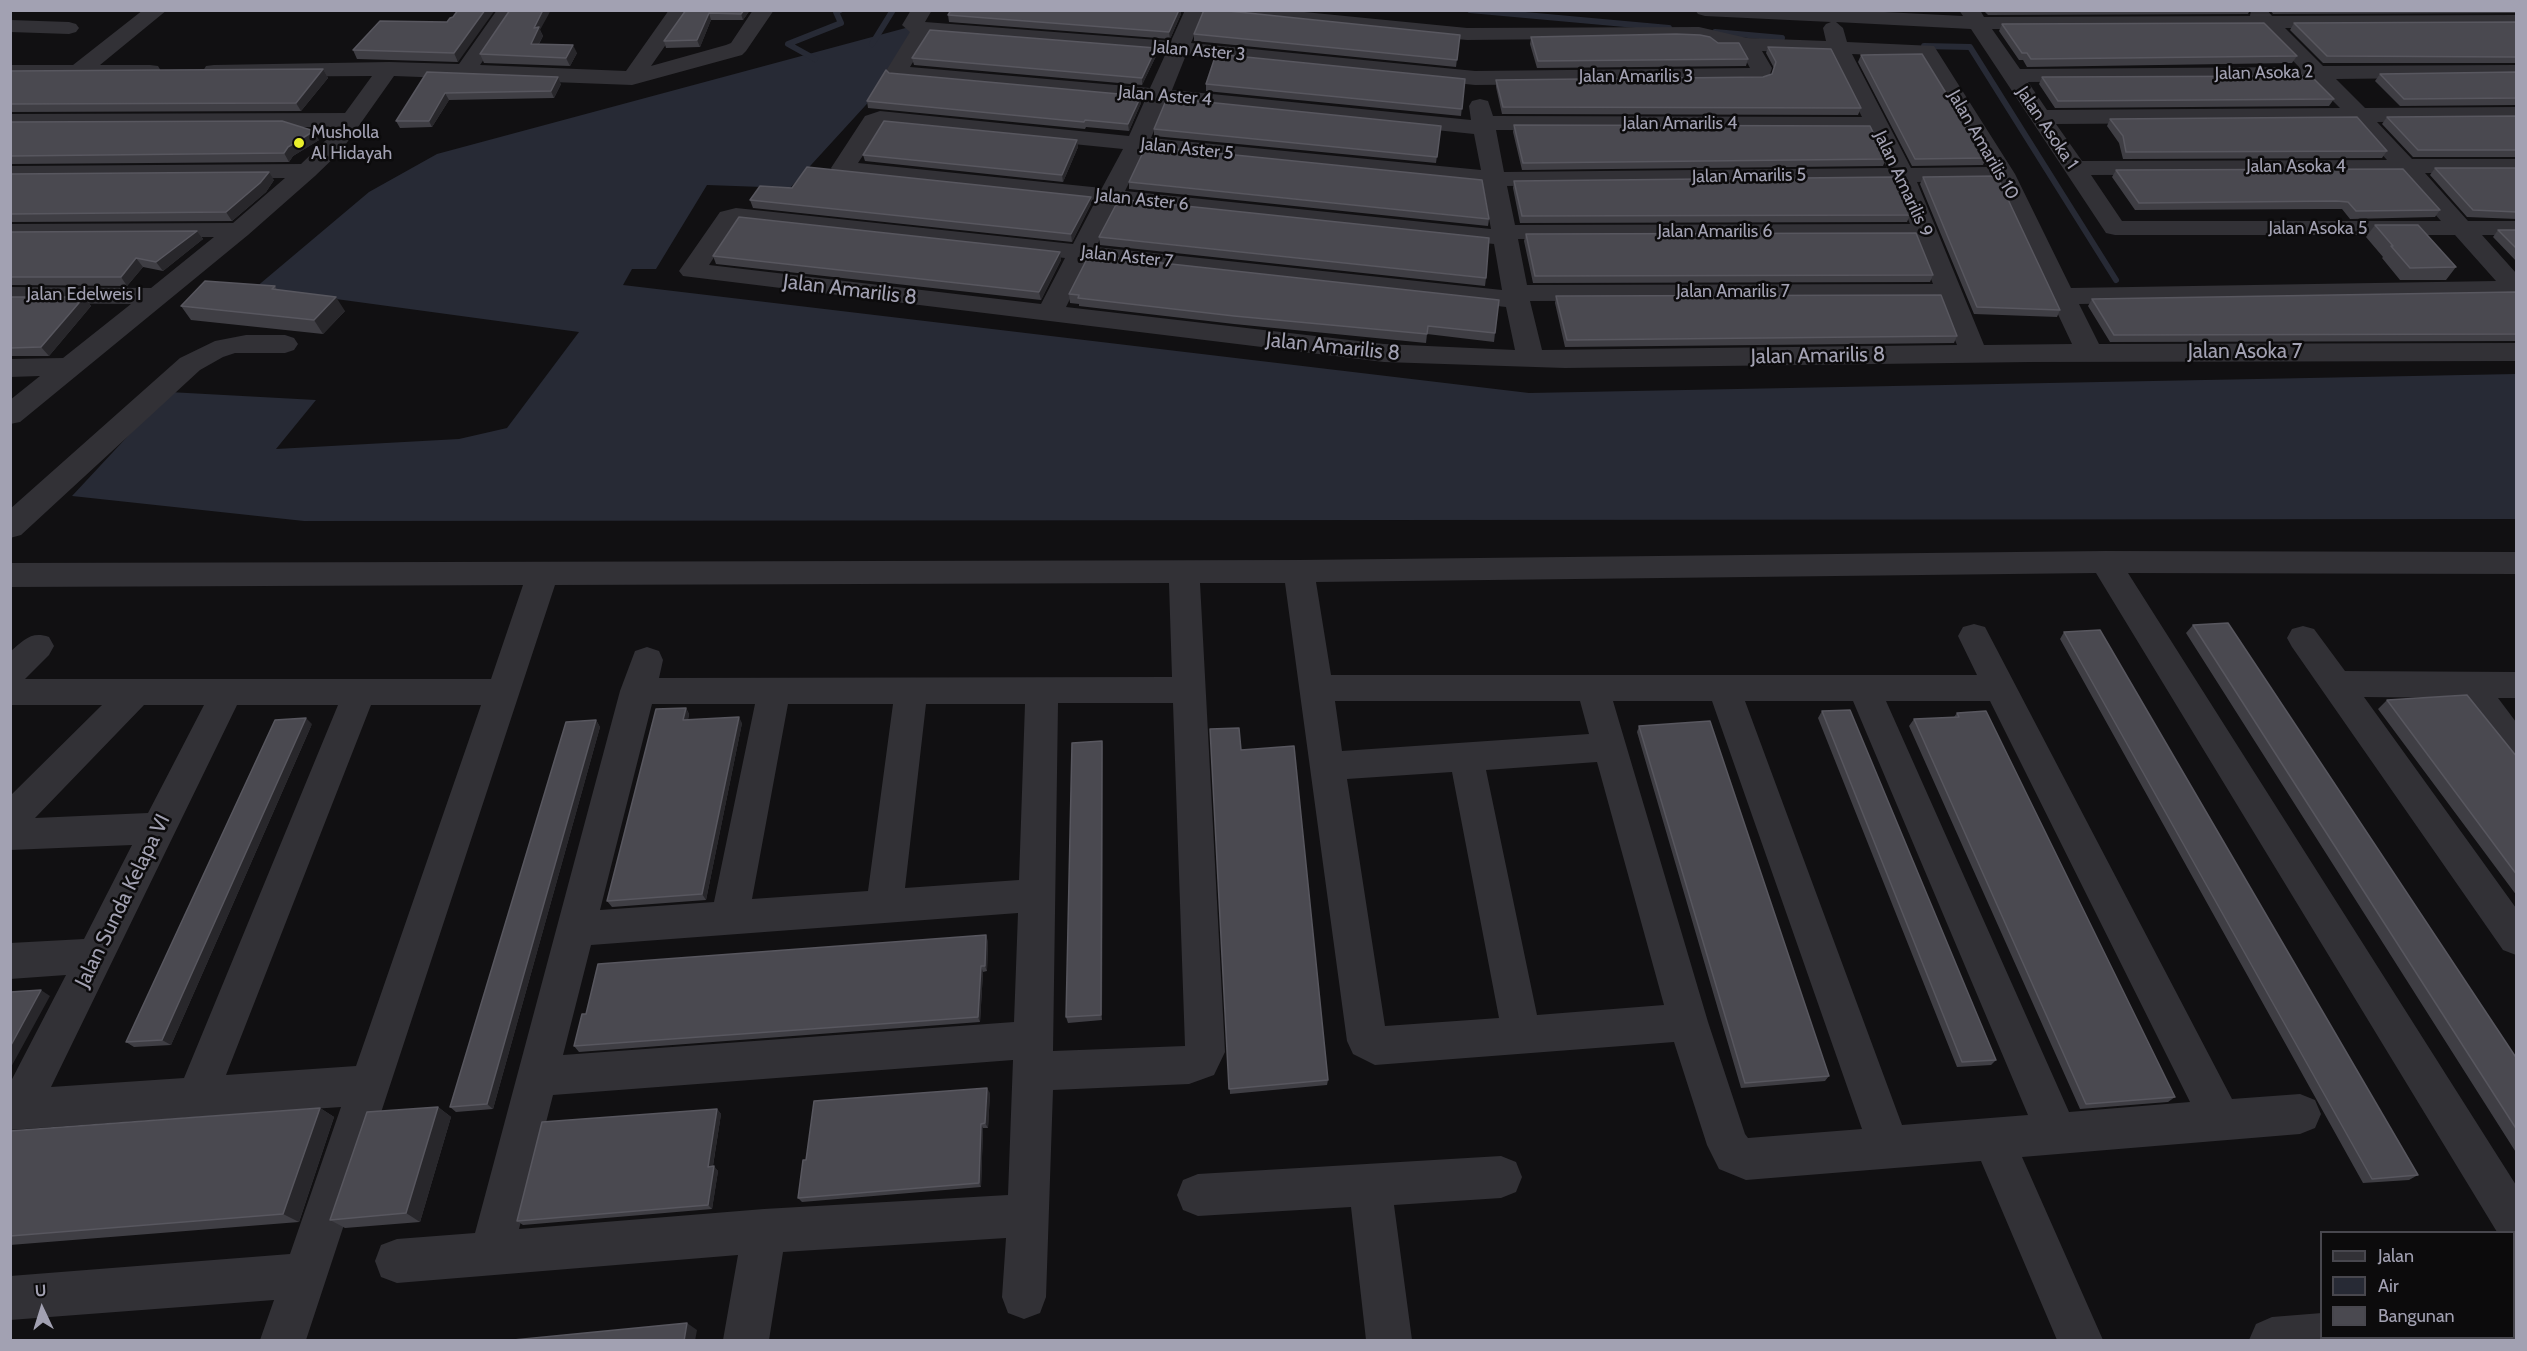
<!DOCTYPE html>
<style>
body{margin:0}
#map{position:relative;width:2527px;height:1351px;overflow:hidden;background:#111012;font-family:Cabin,sans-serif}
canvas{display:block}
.frame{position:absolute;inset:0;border:12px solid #a2a1b2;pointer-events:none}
.legend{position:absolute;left:2320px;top:1231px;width:195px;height:108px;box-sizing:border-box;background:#0c0b0c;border:2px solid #48474e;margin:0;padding:8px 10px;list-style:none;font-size:18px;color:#a2a1b2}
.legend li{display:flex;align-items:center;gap:12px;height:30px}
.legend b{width:30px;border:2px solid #48474e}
.north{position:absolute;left:12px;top:1279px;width:60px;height:60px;-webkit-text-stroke:4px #0c0b0c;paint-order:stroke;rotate:356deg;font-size:16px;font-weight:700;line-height:24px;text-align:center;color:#a2a1b2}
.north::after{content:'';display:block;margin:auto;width:21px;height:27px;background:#a2a1b2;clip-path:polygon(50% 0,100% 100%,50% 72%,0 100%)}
</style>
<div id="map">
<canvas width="2527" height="1351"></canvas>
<div class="frame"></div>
<ul class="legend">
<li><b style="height:8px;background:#323136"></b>Jalan</li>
<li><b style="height:16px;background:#272a35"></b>Air</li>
<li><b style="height:16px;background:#4a4950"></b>Bangunan</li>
</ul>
<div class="north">U</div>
</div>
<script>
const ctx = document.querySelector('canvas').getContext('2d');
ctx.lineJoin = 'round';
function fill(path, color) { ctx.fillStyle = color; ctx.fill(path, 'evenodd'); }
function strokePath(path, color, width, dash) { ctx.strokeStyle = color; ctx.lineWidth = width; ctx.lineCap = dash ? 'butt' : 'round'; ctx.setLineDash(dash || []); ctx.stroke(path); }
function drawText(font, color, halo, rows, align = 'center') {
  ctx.font = font + ' Cabin,sans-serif'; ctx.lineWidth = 5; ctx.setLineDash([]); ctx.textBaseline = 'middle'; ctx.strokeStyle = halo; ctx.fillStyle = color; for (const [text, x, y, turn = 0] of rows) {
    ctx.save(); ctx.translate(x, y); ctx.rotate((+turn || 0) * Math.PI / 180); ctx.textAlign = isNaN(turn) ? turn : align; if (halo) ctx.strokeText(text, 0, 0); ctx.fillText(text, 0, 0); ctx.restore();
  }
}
const water = new Path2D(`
 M913 26 897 71 790 188 707 185 656 269H632L623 285 1529 393 2516 374V519L304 521 72 496 169 392 316 400 276 449 459 439 507 428 579 332 255 288 369 192 437 154Z`);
const stream = new Path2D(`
 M1470 10 1669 28
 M1715 32 1782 38
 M872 44 893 10
 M1924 46 1970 47 2116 280
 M815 59 788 44 841 23 836 12 840 10`);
const minor = new Path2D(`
 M143 10H167L100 65H150L158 66 161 71 158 76 150 77H10V65H73Z
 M497 10H518L480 65 626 71 669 10H690L651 66 726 45 731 43 753 10H774L746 51 742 55 632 85 394 76 341 151 315 176 248 235 20 422 10 424V400L40 376 10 377V359L63 358 131 304 10 303V287L151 288 214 237 10 238V224L233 223 285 178 10 180V166L301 164 325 141 335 127 10 128V114L345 113 372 76 214 77 206 76 203 71 206 66 214 65 389 62 459 64Z
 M911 10H932L925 22 1171 41 1185 10H1284L1467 28 1699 27 1747 38 1826 41 1823 28 1826 24 1831 22 1705 16 1698 14 1695 10H1845L1963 16 1959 10H1980L1984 17 2250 16 2251 10H2267L2272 16 2516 15V27L2285 28 2323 66 2516 65V77L2336 79 2365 108 2516 107V121L2377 122 2412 159H2516V173H2425L2468 221H2516V235H2482L2516 273V297L2079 304 2099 344 2516 343V361L2030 362 1565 368 1384 362 683 276 679 271 720 212 736 208 1073 244 1095 202 835 173 831 168 865 116 880 111 1129 136 1145 100 891 78 886 71 910 32 902 25ZM1204 12 1213 16 1467 40 1674 38 1699 39 1739 48 1750 68 1475 71 1191 43ZM1836 22 1971 29 2106 233 2115 235H2455L2496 281 2071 288 2015 174 1934 46 1847 42 1843 28ZM2261 28 2299 67 2020 69 1992 29ZM930 34 1166 53 1150 88 910 67ZM1762 51 1830 54 1862 117 1493 116 1488 101 1480 99 1472 101 1469 106 1471 120 1172 90 1186 55 1475 85 1760 82 1768 80 1772 68ZM1852 54 1919 57 1987 167 1911 168ZM2312 80 2340 108 2047 110 2028 82ZM1166 102 1474 134 1481 170 1151 138ZM2353 122 2387 160 2082 161 2056 124ZM883 125 1123 149 1102 188 858 163ZM1496 130 1869 131 1887 168 1504 172ZM1145 151 1483 185 1491 229 1125 191ZM2399 174 2441 221H2122L2091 175ZM1995 181 2072 344 1984 345 1917 182ZM1893 182 1910 224 1515 225 1507 186ZM1118 204 1494 244 1502 290 1096 247ZM737 222 1065 258 1041 304 709 265ZM1915 238 1933 284 1527 285 1518 239ZM1089 261 1506 307 1515 350 1384 344 1066 307ZM1939 300 1957 345 1542 350 1530 301Z
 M10 20 69 22 76 24 79 28 76 32 69 34 10 32Z
 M246 335H285L294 338 298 344 294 350 285 353H235L223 357 200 370 21 535 10 538V509L180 358 215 341Z
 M2105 551 2516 552V574L2128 573 2516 1185V1245H2514V1232H2497L2096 573 1316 582 1331 675H1977L1958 636 1963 627 1974 624 1985 627 2232 1099 2300 1094 2315 1100 2321 1114 2315 1128 2300 1134 2022 1157 2103 1340H2057L1981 1161 1746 1180 1719 1169 1707 1145 1674 1042 1375 1065 1353 1054 1347 1041 1285 583H1200L1225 1052 1214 1075 1189 1084 1053 1090 1046 1297 1040 1313 1024 1319 1008 1313 1002 1297 1006 1238 783 1252 769 1340H723L738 1255 397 1283 381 1277 375 1261 381 1245 397 1239 475 1233 620 691 635 651 647 647 659 651 663 660 659 678 1172 677 1169 583 555 585 306 1340H260L274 1300 10 1320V1276L290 1254 341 1107 10 1130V1083L66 975 10 979V943L84 939 132 845 10 850V796L102 705H10V652C24 640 31 631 49 637L54 646 49 655 25 679H491L523 585 10 587V563L1299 560ZM1335 701H1580L1589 734 1342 751ZM1613 701H1712L1862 1129 1748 1138 1745 1134 1708 1022ZM1745 701H1853L2028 1115 1902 1125ZM1886 701H1990L2190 1102 2069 1112ZM1058 703H1173L1185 1046 1053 1051ZM652 704H755L714 902 600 910ZM788 704H893L868 891 752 899ZM926 704H1025L1019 880 905 888ZM144 705H204L148 813 35 818ZM237 705H338L184 1078 51 1087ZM371 705H481L356 1066 226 1075ZM1597 762 1664 1005 1537 1015 1486 770ZM1452 772 1499 1018 1385 1026 1347 779ZM1018 913 1014 1022 563 1055 591 945ZM1013 1060 1008 1195 764 1209 519 1229 553 1095Z
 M2303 626 2314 629 2345 671 2516 672V698H2498L2516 722V761L2504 757 2460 698 2364 697 2516 908V955L2503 950 2292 647 2287 638 2292 629Z
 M1501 1156 1516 1162 1522 1177 1516 1192 1501 1198 1394 1205 1412 1340H1366L1351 1207 1198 1216 1183 1210 1177 1195 1183 1180 1198 1174Z
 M2516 1297V1340L2502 1338H2514V1298Z
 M2322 1313V1338H2344L2343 1340H2249L2256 1324 2272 1317Z`);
const wall = new Path2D(`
 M686 10H750L743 20H711L700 47 666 48 664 41Z
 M1983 10H2250L2248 14 1988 15Z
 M2270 10H2517V13L2273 14Z
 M1181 14 1170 39 949 22 948 15Z
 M447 22 458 62 357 59 353 50Z
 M2517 22V63H2323L2290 30 2294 23Z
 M2002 24 2297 56 2292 63 2027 67 2023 60H2019L1999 31Z
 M540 30 543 36 539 44 577 53 570 66 484 63 480 54Z
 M1194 34 1460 35 1456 67 1194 41Z
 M1531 37 1718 43 1748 59 1746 66 1537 68 1530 44Z
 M1768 47 1861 108 1858 115 1502 114 1496 87V80L1763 77 1772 74 1774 68 1766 53Z
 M1157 54 1142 85 914 65 912 58Z
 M1861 55 1986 158 1983 165 1912 166 1858 62Z
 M323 69 328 78 301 111 10 112V71Z
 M427 72 561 84 554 98 449 100 432 127 400 128 396 121Z
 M2517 72V105L2400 106 2375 81 2380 74Z
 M2042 77 2334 99 2329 106 2055 108 2039 84Z
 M1465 79 1461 116 1206 91V84Z
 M867 101 1141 103 1129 131 1086 127 1085 129 868 108Z
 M2517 116V157H2413L2382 124 2387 117Z
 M2110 119 2387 151 2382 158 2123 159 2119 143 2107 126Z
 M10 122 319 140 293 156 289 162 10 164Z
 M1514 125 1886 159 1883 166 1522 170 1513 132Z
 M1441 126 1436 163 1154 136V129Z
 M1077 140 1078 147 1063 182 865 161 863 155Z
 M2435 168H2517V219L2467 217 2430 175Z
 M2116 170 2440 210 2435 217 2350 219 2342 209H2331L2135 210 2112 177Z
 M10 174 274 180 266 192 232 221 10 222Z
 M1923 177 2060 310 2057 317 1974 314 1920 184Z
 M1514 181 1910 215 1907 222 1520 223 1513 188Z
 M1129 182 1489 219 1488 226 1129 189Z
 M750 200 1091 204 1072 242 753 208Z
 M2375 225 2456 267 2446 280H2400L2382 258 2383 257 2366 237Z
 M2498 230H2517V262L2493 237Z
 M197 231 203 239 163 271 143 267 127 286 10 285V232Z
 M1526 234 1933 275 1930 282 1533 283 1524 241Z
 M1099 237 1486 278 1485 286 1100 245Z
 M1060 252 1061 260 1041 300 716 264 713 256Z
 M1089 255 1495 333 1494 342 1427 334 1426 343 1234 324 1079 306V304L1070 303 1069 294Z
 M275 286 277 290 345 311 323 334 191 320 181 306Z
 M2517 294V341L2110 342 2088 306 2092 299Z
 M1556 296 1957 336 1954 343 1565 347 1555 303Z
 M10 297H84L91 306 49 356H10Z
 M2193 625 2517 1059V1154L2186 633Z
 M2064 632 2418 1175 2409 1180 2363 1183 2060 639Z
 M2387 700 2517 757V896L2378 709Z
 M686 708 689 714 688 720 742 723 706 900 612 907 607 901Z
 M1822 711 1996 1060 1991 1065 1957 1067 1818 718Z
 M1957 713 2175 1097 2168 1102 2080 1109 1909 726 1914 719 1954 717Z
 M596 720 600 727 493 1109 456 1112 450 1107Z
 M312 724 171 1045 134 1047 126 1042Z
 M1639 726 1829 1076 1825 1081 1741 1088 1637 732Z
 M1210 729 1241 750 1328 1080 1327 1085 1230 1094Z
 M1103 748 1102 1020 1068 1023 1066 1017Z
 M988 941 987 971 983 972 980 1022 579 1052 574 1046Z
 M990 1093 988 1128H983L981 1187 802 1202 798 1198 806 1160Z
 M438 1107 451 1117 420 1222 345 1228 330 1220Z
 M320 1108 334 1117 299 1222 10 1245V1131Z
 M717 1109 721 1114 713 1166 718 1171 712 1209 523 1225 517 1221Z`);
const shadedWall = new Path2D(`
 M485 10H495L458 62 454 53Z
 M543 10H551L540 30 543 36 534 52 531 44 534 28Z
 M744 10H750L743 20 741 14Z
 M1179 10H1181V14L1170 39 1169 32Z
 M709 13 711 20 700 47 697 40Z
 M573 45 577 53 570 66 566 58Z
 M1156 48 1157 54 1142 85V78Z
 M323 69 328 78 301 111 296 103Z
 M558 77 561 84 554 98 551 91Z
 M445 93 449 100 432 127 429 121Z
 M1141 96V103L1129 131 1128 124Z
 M314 131 319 140 293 156 289 162 284 153 288 147Z
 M1077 140 1078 147 1063 182 1062 175Z
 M269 172 274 180 266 192 232 221 226 212Z
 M1091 197V204L1072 242 1071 234Z
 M197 231 203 239 163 271 156 262Z
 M1060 252 1061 260 1041 300 1039 292Z
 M136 258 143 267 127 286 121 277Z
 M84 297 91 306 49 356 41 347Z
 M336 297 345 311 323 334 314 320Z
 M686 708 689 714 686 727 683 720Z
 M739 717 742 723 706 900 702 894Z
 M306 718 312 724 171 1045 162 1040Z
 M596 720 600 727 493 1109 487 1104Z
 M1102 741 1103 748 1102 1020 1101 1015Z
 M986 935 988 941 987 971 985 966Z
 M981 966 983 972 980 1022 978 1017Z
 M41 990 50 996 10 1069V1047Z
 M987 1088 990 1093 988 1128 985 1123Z
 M438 1107 451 1117 420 1222 406 1213Z
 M320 1108 334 1117 299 1222 283 1214Z
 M717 1109 721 1114 712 1171 708 1167Z
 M981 1124 983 1128 981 1187 979 1183Z
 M714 1166 718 1171 712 1209 708 1205Z
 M687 1323 697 1330 695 1341H684Z`);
const building = new Path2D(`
 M458 10H485L454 53 353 50 380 21 447 22 450 18 453 17Z
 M510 10H543L534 28 539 27 531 44 573 45 566 58 480 54Z
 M686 10H744L741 14 709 13 697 40 664 41Z
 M951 10H1179L1169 32 948 15Z
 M1204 10H1219L1460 35 1457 60 1194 34Z
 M2517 22V57L2327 56 2294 23Z
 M2264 23 2297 56 2031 59 2027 53H2022L2002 24Z
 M930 30 1156 48 1142 78 912 58Z
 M1676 34 1700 35 1710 37 1718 43H1739L1748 59 1538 61 1531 37Z
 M1768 47 1831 49 1861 108 1503 107 1496 80 1763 77 1772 74 1776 62Z
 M1216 54 1465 79 1462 109 1206 84Z
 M1922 54 1986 158 1915 159 1861 55Z
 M323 69 296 103 10 104V71Z
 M886 70 889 73 1141 96 1128 124 1085 120 1084 122 867 101Z
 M427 72 558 77 551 91 445 93 429 121H396Z
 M2517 72V98L2404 99 2380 74Z
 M2311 76 2334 99 2058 101 2042 77Z
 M1167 98 1441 126 1437 157 1154 129Z
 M2517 116V150H2418L2387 117Z
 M2357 117 2387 151 2126 152 2123 136 2110 119Z
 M282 121 314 131 288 147 284 153 10 156V122Z
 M884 121 1077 140 1062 175 863 155Z
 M1514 125 1870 126 1886 159 1523 163Z
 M1146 146 1482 180 1489 219 1129 182Z
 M807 167 1091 197 1071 234 750 200 760 186 792 188Z
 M2435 168H2517V212L2473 210Z
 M2403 169 2440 210 2356 211 2348 202 2336 201 2139 203 2116 170Z
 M269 172 260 183 226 212 10 214V174Z
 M1997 176 2060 310 1977 307 1923 177Z
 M1894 177 1910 215 1522 216 1514 181Z
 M1119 199 1489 238 1486 278 1099 237Z
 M739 217 1060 252 1039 292 713 256Z
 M2375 225H2418L2456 267 2410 268 2391 246H2393Z
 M2498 230H2517V249Z
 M197 231 156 262 136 258 121 277H10V232Z
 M1916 233 1933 275 1535 276 1526 234Z
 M1089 255 1499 300 1495 333 1428 326 1427 334 1234 316 1078 298 1079 295 1069 294Z
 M205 281 275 286 272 289 336 297 314 320 181 306Z
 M2515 292 2517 294V334L2114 335 2092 299Z
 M1941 295 1957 336 1567 340 1556 296Z
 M10 297H84L41 347 10 348Z
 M2228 623 2517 1059V1130L2193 625Z
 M2100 630 2418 1175 2372 1179 2064 632Z
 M2467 695 2517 757V875L2387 700Z
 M686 708 683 720 739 717 702 894 607 901 656 709Z
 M1850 710 1996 1060 1962 1062 1822 711Z
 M1986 711 2175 1097 2086 1104 1914 719 1959 717 1957 713Z
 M306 718 162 1040 126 1042 275 720Z
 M596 720 487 1104 450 1107 566 722Z
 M1710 721 1829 1076 1745 1083 1639 726Z
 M1239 728 1241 750 1294 746 1328 1080 1229 1089 1210 729Z
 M1102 741 1101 1015 1066 1017 1072 743Z
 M986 935 985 966H981L978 1017 574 1046 582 1014H586L598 964Z
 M41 990 10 1047V992Z
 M987 1088 985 1123 981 1124 979 1183 798 1198 803 1160H806L814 1101Z
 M438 1107 406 1213 330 1220 367 1112Z
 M320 1108 283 1214 10 1236V1131Z
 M717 1109 708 1167 714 1166 708 1205 517 1221 542 1122Z
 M687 1323 684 1341H503Z`);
const markers = [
 [299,143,6,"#e9ef2b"]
];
const farStreetnames = [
 ["Jalan Aster 3",1199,51,5],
 ["Jalan Asoka 2",2264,73,-1],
 ["Jalan Amarilis 3",1636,77],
 ["Jalan Aster 4",1165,96,5],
 ["Jalan Amarilis 4",1680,124],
 ["Jalan Asoka 1",2047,128,56],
 ["Jalan Amarilis 10",1983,145,60],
 ["Jalan Aster 5",1187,149,6],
 ["Jalan Asoka 4",2296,167],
 ["Jalan Amarilis 5",1749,176,-1],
 ["Jalan Amarilis 9",1903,184,65],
 ["Jalan Aster 6",1142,200,6],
 ["Jalan Asoka 5",2318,229],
 ["Jalan Amarilis 6",1715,232],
 ["Jalan Aster 7",1127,257,6],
 ["Jalan Amarilis 7",1733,292],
 ["Jalan Edelweis I",84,295]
];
const farPoinames = [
 ["Musholla",311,133],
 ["Al Hidayah",311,154]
];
const streetNames = [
 ["Jalan Amarilis 8",850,290,7],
 ["Jalan Amarilis 8",1333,347,6],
 ["Jalan Asoka 7",2245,352],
 ["Jalan Amarilis 8",1818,356,-1],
 ["Jalan Sunda Kelapa VI",123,901,-64]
];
fill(water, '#272a35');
strokePath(stream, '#272a35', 6);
fill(minor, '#323136');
fill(wall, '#3f3e44');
fill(shadedWall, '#28272b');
fill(building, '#4a4950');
strokePath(building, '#58575f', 1.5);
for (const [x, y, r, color] of markers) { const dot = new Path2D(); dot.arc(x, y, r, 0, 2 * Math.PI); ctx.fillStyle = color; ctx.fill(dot); strokePath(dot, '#0c0b0c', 2); }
drawText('18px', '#a2a1b2', '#0c0b0c', farStreetnames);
drawText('18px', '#a2a1b2', '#0c0b0c', farPoinames, 'left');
drawText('21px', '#a2a1b2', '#0c0b0c', streetNames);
</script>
